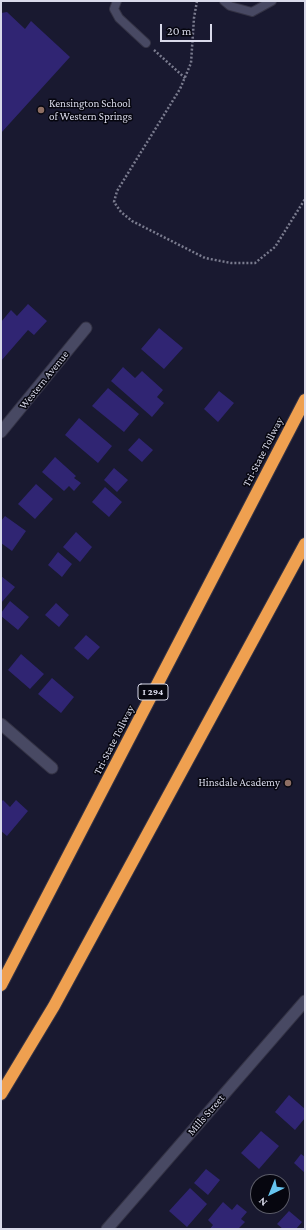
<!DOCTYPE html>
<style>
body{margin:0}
#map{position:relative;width:306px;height:1230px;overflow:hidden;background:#191930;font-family:"Crimson Pro",serif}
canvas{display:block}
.frame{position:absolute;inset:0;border:2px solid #d9daea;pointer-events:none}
.north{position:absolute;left:250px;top:1174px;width:40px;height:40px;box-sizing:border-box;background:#06060f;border:1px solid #5a5b67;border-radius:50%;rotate:223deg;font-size:11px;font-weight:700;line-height:16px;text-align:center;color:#d9daea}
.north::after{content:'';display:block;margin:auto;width:14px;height:18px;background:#66c4ef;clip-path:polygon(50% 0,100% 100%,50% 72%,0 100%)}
.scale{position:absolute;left:160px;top:24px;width:52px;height:18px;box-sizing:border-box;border:2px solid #d9daea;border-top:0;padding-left:5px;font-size:12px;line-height:14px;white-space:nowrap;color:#d9daea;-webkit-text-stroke:3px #06060f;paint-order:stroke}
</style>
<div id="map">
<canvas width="306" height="1230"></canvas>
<div class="frame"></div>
<div class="north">N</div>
<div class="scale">20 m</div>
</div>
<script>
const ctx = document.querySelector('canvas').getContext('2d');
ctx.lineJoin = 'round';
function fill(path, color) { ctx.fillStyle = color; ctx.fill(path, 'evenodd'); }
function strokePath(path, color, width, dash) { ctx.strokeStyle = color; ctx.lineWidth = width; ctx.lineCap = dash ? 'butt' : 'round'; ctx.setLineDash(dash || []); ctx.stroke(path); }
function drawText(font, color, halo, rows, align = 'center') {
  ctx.font = font + ' "Crimson Pro",serif'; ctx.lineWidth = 3; ctx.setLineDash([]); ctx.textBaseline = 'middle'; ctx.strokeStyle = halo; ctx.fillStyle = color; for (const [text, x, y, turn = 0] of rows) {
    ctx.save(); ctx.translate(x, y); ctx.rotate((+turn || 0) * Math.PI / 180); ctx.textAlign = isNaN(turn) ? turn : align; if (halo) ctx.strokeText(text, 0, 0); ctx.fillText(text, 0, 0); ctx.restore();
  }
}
const building = new Path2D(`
 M7 12 25 29 31 21 70 57 1 133V13Z
 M28 304 47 321 34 335 28 330 1 361V322L11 310 17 316Z
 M159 328 183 348 164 369 141 349Z
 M123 367 135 378 142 371 163 390 157 397 164 403 152 417 111 381Z
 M108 388 139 414 124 432 92 406Z
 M219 391 234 403 218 422 204 409Z
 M79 418 112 446 98 463 65 435Z
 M139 438 153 450 142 462 128 450Z
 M55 457 76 476 74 478 81 483 74 491 69 486 64 491 42 472Z
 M114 468 128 480 117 492 104 480Z
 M36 484 53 499 35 519 18 504Z
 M105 487 122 502 109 517 92 502Z
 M5 516 26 531 12 551 1 543V521Z
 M76 532 92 547 80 562 63 547Z
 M58 552 72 564 62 577 48 565Z
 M1 576 15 587 1 603Z
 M10 601 29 617 18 630 1 616V613Z
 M56 603 69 615 59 627 45 615Z
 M86 635 100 647 88 660 74 648Z
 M21 654 44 674 30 689 8 670Z
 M52 678 74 697 61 713 38 694Z
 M3 800 10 807 16 800 28 811 7 836 1 831V802Z
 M289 1095 305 1109V1118L295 1130 275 1112Z
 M261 1131 279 1146 259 1169 241 1153Z
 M301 1154 305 1157V1173L294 1163Z
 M206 1169 220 1180 208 1195 194 1183Z
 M190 1188 207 1204 187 1227 169 1211Z
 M223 1202 232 1210 237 1204 247 1212 241 1219 245 1222 238 1229H210L213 1225 208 1220Z
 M289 1211 302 1222 296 1229H283L277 1224Z`);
const path = new Path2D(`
 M197 1 194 18 191 63 180 89 117 191 114 202 121 212 132 221 205 258 231 263H255L275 247 305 199
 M154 50 185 78`);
const service = new Path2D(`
 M117 1 114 9 119 18 146 43
 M224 1 230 6 252 12 272 1`);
const minor = new Path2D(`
 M1 432 86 328
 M1 724 52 768
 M107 1229 305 1001`);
const motorway = new Path2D(`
 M1 985 305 400
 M1 1094 54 1006 305 544`);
const markers = [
 [41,110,4,"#8d6e63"],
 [288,783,4,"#8d6e63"]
];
const shields = [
 [153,692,30]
];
const shieldNames = [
 ["I 294",153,692]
];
const poiNames = [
 ["Kensington School",49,104],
 ["of Western Springs",49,117],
 ["Hinsdale Academy",280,783,"right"]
];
const streetNames = [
 ["Western Avenue",44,380,-51],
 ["Tri-State Tollway",263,452,-63],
 ["Tri-State Tollway",114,740,-63],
 ["Mills Street",206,1115,-49]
];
fill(building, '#302573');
strokePath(service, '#343345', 10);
strokePath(minor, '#343345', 13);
strokePath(motorway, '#343345', 14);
strokePath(path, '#7a7b8e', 2.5, [2, 2]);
strokePath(service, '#484963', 8);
strokePath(minor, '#484963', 11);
strokePath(motorway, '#efa050', 12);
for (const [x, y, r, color] of markers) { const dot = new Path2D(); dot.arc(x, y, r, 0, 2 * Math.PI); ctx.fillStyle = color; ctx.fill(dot); strokePath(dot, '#06060f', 1.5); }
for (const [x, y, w] of shields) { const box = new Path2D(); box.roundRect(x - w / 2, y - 8, w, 16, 3); ctx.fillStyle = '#06060f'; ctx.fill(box); strokePath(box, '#d9daea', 1); }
drawText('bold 10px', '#d9daea', null, shieldNames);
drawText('11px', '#d9daea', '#06060f', poiNames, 'left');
drawText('11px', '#d9daea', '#06060f', streetNames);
</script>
